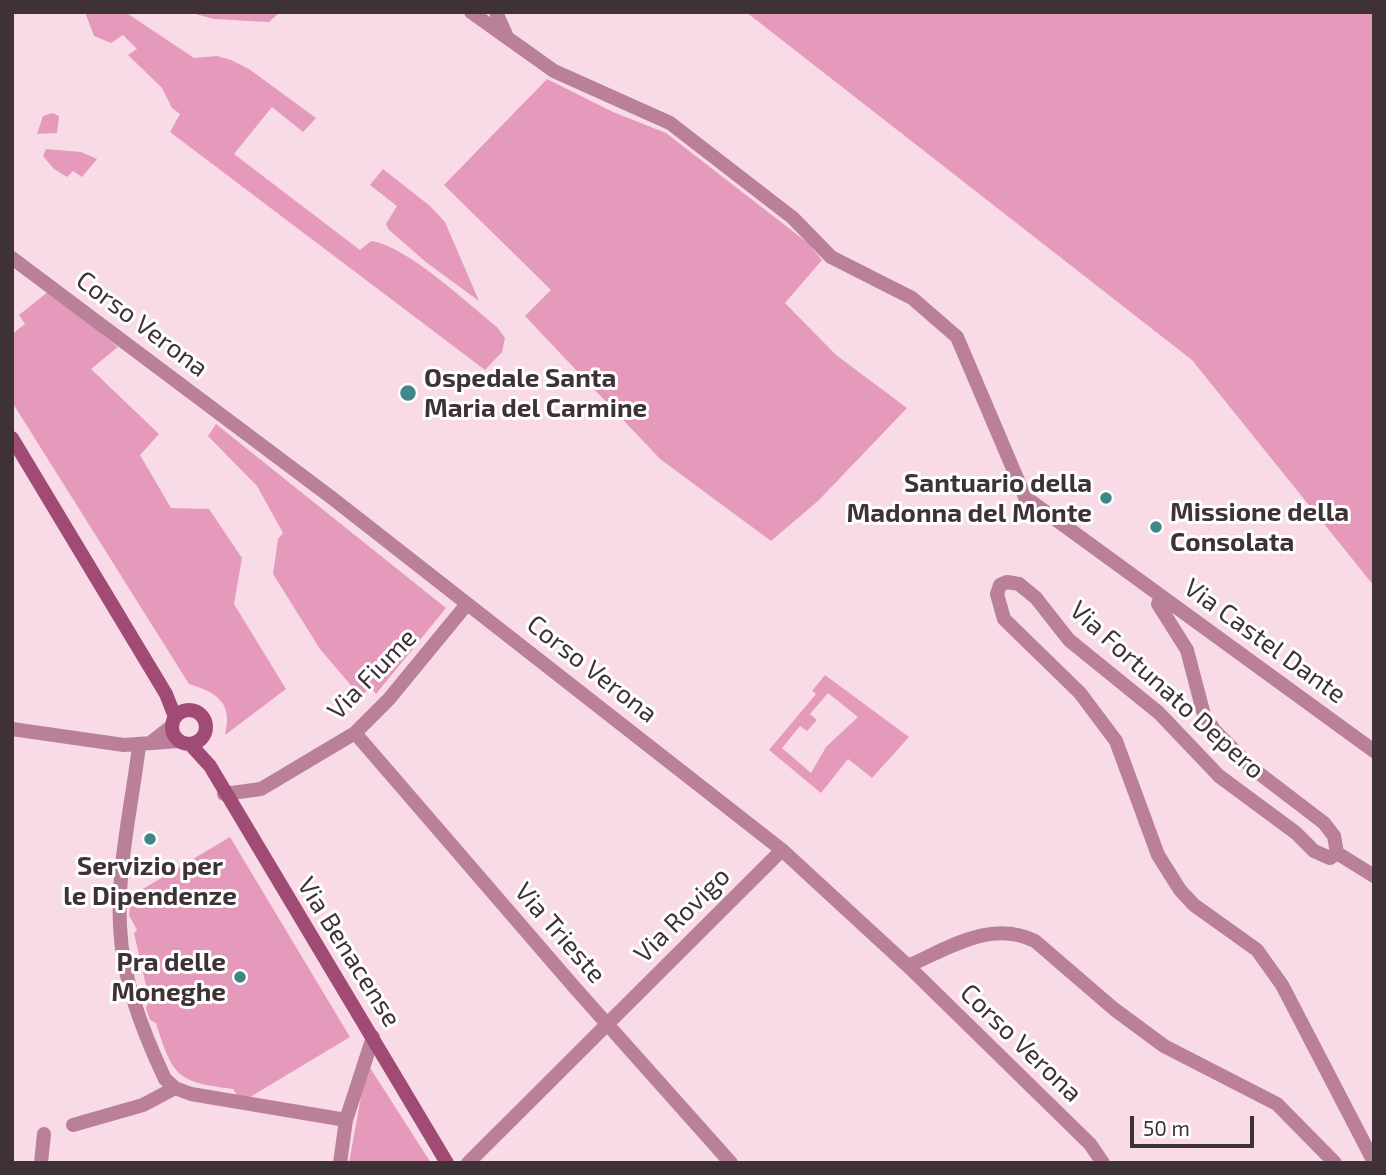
<!DOCTYPE html>
<style>
body{margin:0}
#map{position:relative;width:1386px;height:1175px;overflow:hidden;background:#f8dbe7;font-family:"Exo 2",sans-serif}
canvas{display:block}
.frame{position:absolute;inset:0;border:14px solid #3e3237;pointer-events:none}
.scale{position:absolute;left:1130px;top:1116px;width:124px;height:32px;box-sizing:border-box;border:4px solid #3e3237;border-top:0;padding-left:9px;font-size:21px;line-height:24px;white-space:nowrap;color:#3e3237;-webkit-text-stroke:5px #fff;paint-order:stroke}
</style>
<div id="map">
<canvas width="1386" height="1175"></canvas>
<div class="frame"></div>
<div class="scale">50 m</div>
</div>
<script>
const ctx = document.querySelector('canvas').getContext('2d');
ctx.lineJoin = 'round';
function fill(path, color) { ctx.fillStyle = color; ctx.fill(path, 'evenodd'); }
function strokePath(path, color, width, dash) { ctx.strokeStyle = color; ctx.lineWidth = width; ctx.lineCap = dash ? 'butt' : 'round'; ctx.setLineDash(dash || []); ctx.stroke(path); }
function drawText(font, color, halo, rows, align = 'center') {
  ctx.font = font + ' "Exo 2",sans-serif'; ctx.lineWidth = 6; ctx.setLineDash([]); ctx.textBaseline = 'middle'; ctx.strokeStyle = halo; ctx.fillStyle = color; for (const [text, x, y, turn = 0] of rows) {
    ctx.save(); ctx.translate(x, y); ctx.rotate((+turn || 0) * Math.PI / 180); ctx.textAlign = isNaN(turn) ? turn : align; if (halo) ctx.strokeText(text, 0, 0); ctx.fillText(text, 0, 0); ctx.restore();
  }
}
const green = new Path2D(`
 M85 12H125L194 58 217 56 231 60 249 69 316 118 303 132 272 107 234 154 360 250 371 241C407 246 467 303 497 327L505 338 502 352 485 370 170 132 180 114 172 108 162 88 128 55 137 49 123 35 111 43 94 36Z
 M188 12H280L269 22 214 19Z
 M746 12H1374V586L1192 360Z
 M547 79 613 112 666 133 808 243 822 260 785 303 836 355 907 408 818 501 771 541 660 459 525 316 551 290 444 185Z
 M52 113 59 116 57 133 37 134 43 116Z
 M46 149 81 152 97 159 82 177 73 171 67 177 54 169 43 156Z
 M383 169 430 206 445 222 479 301 427 263 389 230 386 224 397 206 370 185Z
 M49 291 118 347 91 369 159 434 140 455 171 508 209 509 242 558 234 604 286 689 225 735C233 703 218 693 189 684L12 402V334L25 324 19 315Z
 M216 424 446 608 376 694 371 688 360 696 320 649 273 574 278 539 283 533 257 486 208 436Z
 M825 675 909 737 872 778 848 759 821 793 769 750 816 694 812 691ZM828 693 858 717 826 747 811 773 782 748 800 726 807 731 817 720 810 714Z
 M230 837 350 1037 250 1097 237 1095 233 1089C177 1082 173 1077 156 1023L150 1020 146 1008 149 999 134 933 137 930 129 915 131 896Z
 M367 1063 431 1163H349Z`);
const minor = new Path2D(`
 M471 12 554 71 670 123 793 218 831 257 912 298 957 337 1025 497 1374 751
 M496 12 507 37
 M12 258 332 498 782 850 908 966 1090 1144 1103 1163
 M1161 596 1158 604 1187 650 1204 715 1215 731 1252 768 1324 823 1334 836 1337 853 1330 858 1314 851 1296 833 1219 776 1159 713 1069 640 1036 598 1019 584 1007 582 1000 585 997 594 1004 619 1080 693 1116 741 1158 855 1180 890 1194 905 1257 950 1282 985 1374 1162
 M12 729 124 745 179 741
 M355 733 575 988 731 1163
 M150 743 172 726
 M139 746C132 804 117 867 120 926 122 979 143 1032 165 1079L175 1088 191 1094 346 1120
 M224 794 261 789 355 733 389 699 467 604
 M1337 853 1374 876
 M908 966C949 948 991 919 1035 941L1114 1009 1164 1046 1277 1104 1335 1163
 M73 1125 143 1105 175 1088
 M41 1163 44 1134
 M340 1163 346 1120 373 1037
 M468 1163 782 850`);
const secondary = new Path2D(`
 M12 438 166 694 175 717
 M172 727a17 17 0 1 1 34 0a17 17 0 1 1-34 0Z
 M190 744 210 766 447 1163`);
const markers = [
 [408,393,9,"#3f8789"],
 [1106,498,7,"#3f8789"],
 [1156,527,7,"#3f8789"],
 [150,839,7,"#3f8789"],
 [240,977,7,"#3f8789"]
];
const streetNames = [
 ["Corso Verona",142,324,37],
 ["Via Castel Dante",1265,641,36],
 ["Corso Verona",592,669,38],
 ["Via Fiume",372,674,-46],
 ["Via Fortunato Depero",1167,690,42],
 ["Via Rovigo",682,915,-45],
 ["Via Trieste",560,933,49],
 ["Via Benacense",349,952,58],
 ["Corso Verona",1021,1043,44]
];
const poiNames = [
 ["Ospedale Santa",424,378],
 ["Maria del Carmine",424,408],
 ["Santuario della",1092,483,"right"],
 ["Madonna del Monte",1092,513,"right"],
 ["Missione della",1170,512],
 ["Consolata",1170,542],
 ["Servizio per",150,866,"center"],
 ["le Dipendenze",150,896,"center"],
 ["Pra delle",226,962,"right"],
 ["Moneghe",226,992,"right"]
];
fill(green, '#e59abc');
strokePath(minor, '#ba7f99', 14);
strokePath(secondary, '#a04b75', 14);
for (const [x, y, r, color] of markers) { const dot = new Path2D(); dot.arc(x, y, r, 0, 2 * Math.PI); ctx.fillStyle = color; ctx.fill(dot); strokePath(dot, '#fff', 2.5); }
drawText('26px', '#3e3237', '#fff', streetNames);
drawText('bold 26px', '#3e3237', '#fff', poiNames, 'left');
</script>
